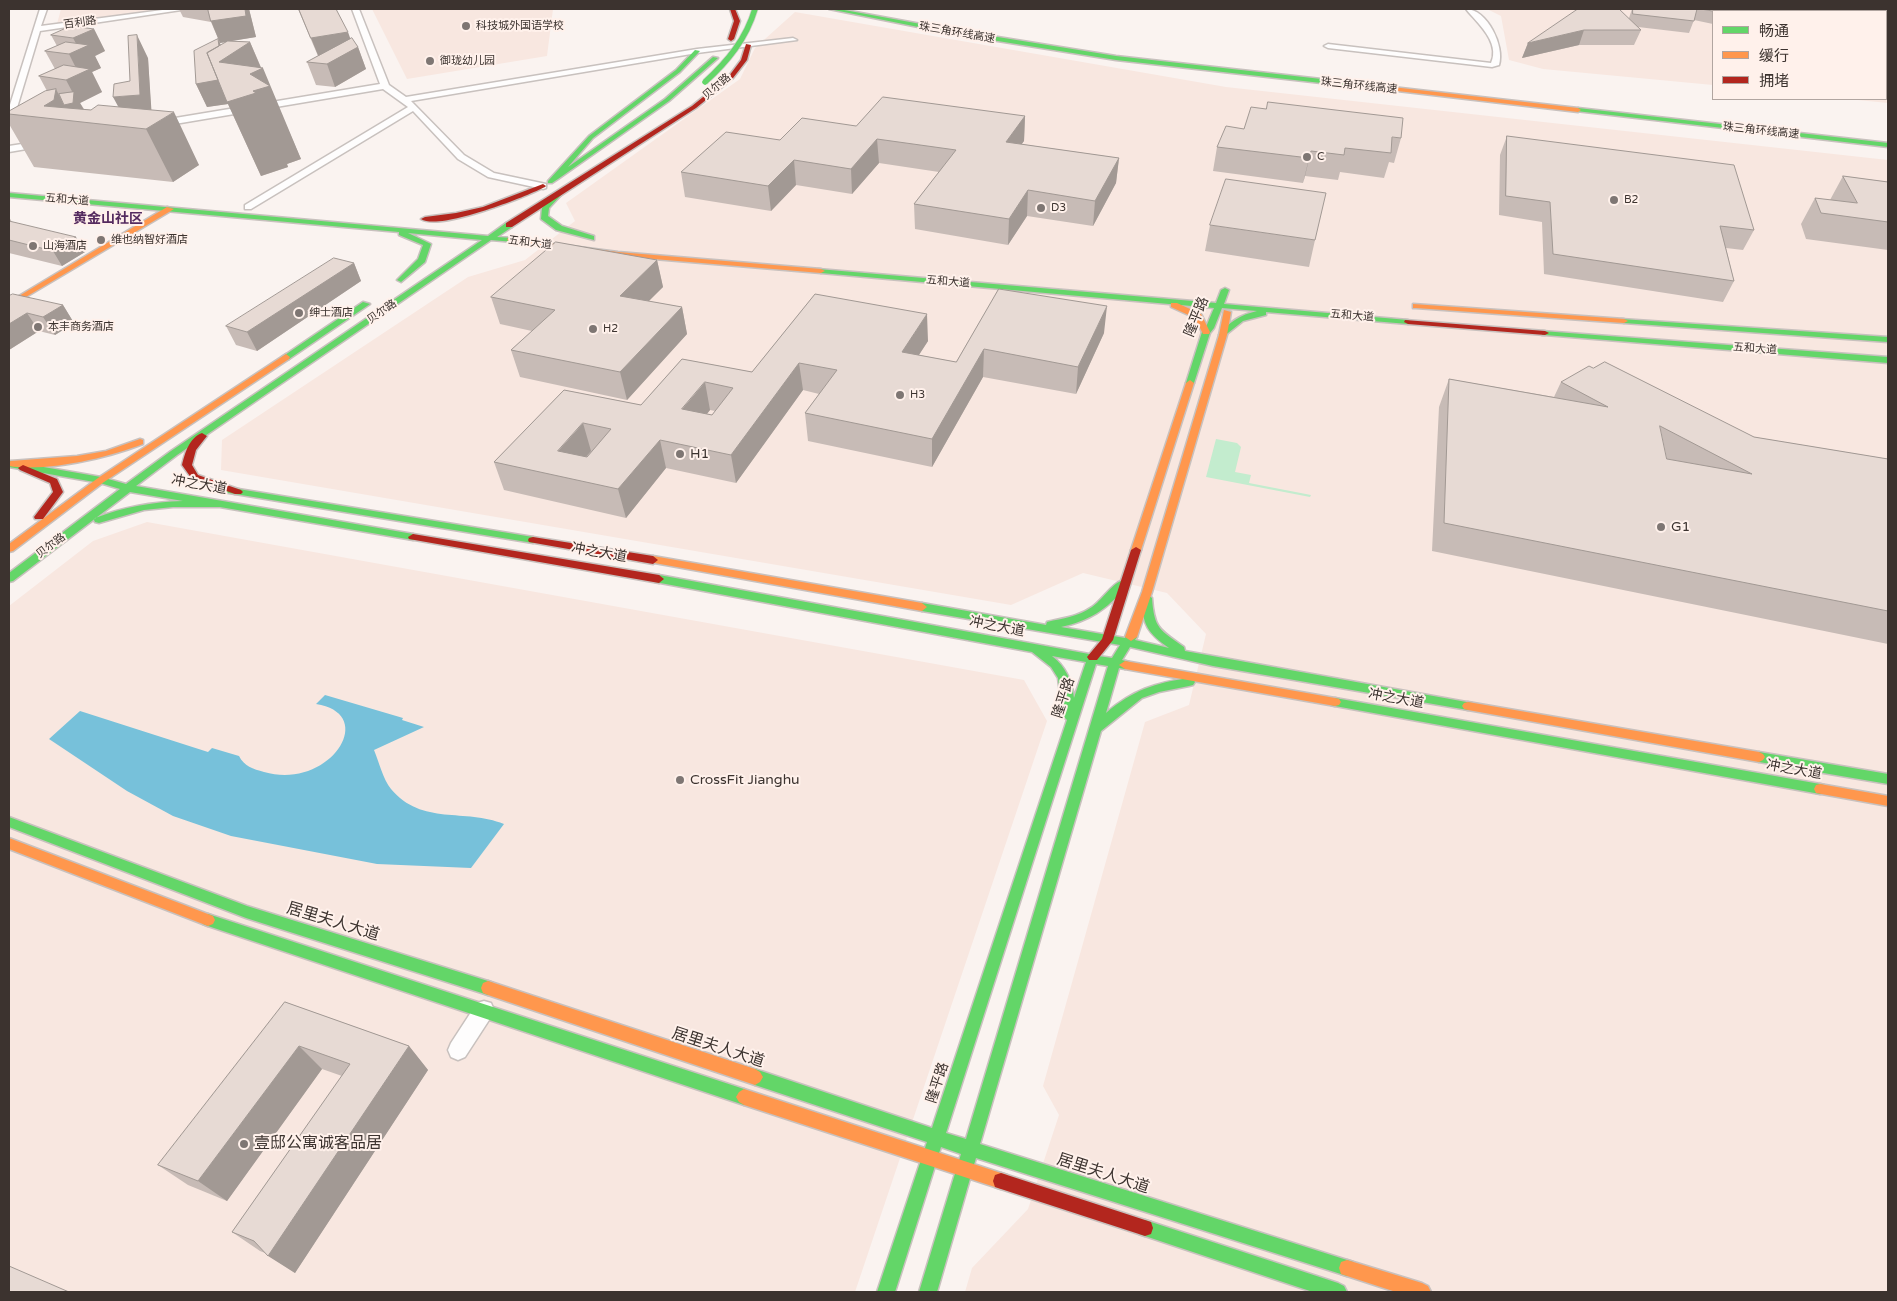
<!DOCTYPE html>
<meta charset="utf-8">
<style>
body{margin:0}
#map{position:relative;width:1897px;height:1301px;overflow:hidden;background:#faf3f0;font-family:"Varela Round","Noto Sans SC",sans-serif}
canvas{display:block}
.frame{position:absolute;inset:0;border:10px solid #3c332f;pointer-events:none}
.legend{position:absolute;left:1712px;top:10px;width:175px;height:90px;box-sizing:border-box;background:#fff1eb;border:1px solid #b1a5a0;margin:0;padding:6px 9px;list-style:none;font-size:15px;color:#3c332f}
.legend li{display:flex;align-items:center;gap:10px;height:25px}
.legend b{width:25px;border:1px solid #b1a5a0}
</style>
<div id="map">
<canvas width="1897" height="1301"></canvas>
<div class="frame"></div>
<ul class="legend">
<li><b style="height:6px;background:#63d668"></b>畅通</li>
<li><b style="height:6px;background:#ff974d"></b>缓行</li>
<li><b style="height:6px;background:#b3261e"></b>拥堵</li>
</ul>
</div>
<script>
const ctx = document.querySelector('canvas').getContext('2d');
ctx.lineJoin = 'round';
function fill(path, color) { ctx.fillStyle = color; ctx.fill(path, 'evenodd'); }
function strokePath(path, color, width, dash) { ctx.strokeStyle = color; ctx.lineWidth = width; ctx.lineCap = dash ? 'butt' : 'round'; ctx.setLineDash(dash || []); ctx.stroke(path); }
function drawText(font, color, halo, rows, align = 'center') {
  ctx.font = font + ' "Varela Round","Noto Sans SC",sans-serif'; ctx.lineWidth = 4; ctx.setLineDash([]); ctx.textBaseline = 'middle'; ctx.strokeStyle = halo; ctx.fillStyle = color; for (const [text, x, y, turn = 0] of rows) {
    ctx.save(); ctx.translate(x, y); ctx.rotate((+turn || 0) * Math.PI / 180); ctx.textAlign = isNaN(turn) ? turn : align; if (halo) ctx.strokeText(text, 0, 0); ctx.fillText(text, 0, 0); ctx.restore();
  }
}
const built = new Path2D(`
 M61 9H165L57 24Z
 M372 9H553L547 56 407 79Z
 M1487 9H1888V103L1848 99H1886V11H1713V85L1543 69 1509 60 1501 16Z
 M795 12 1226 87 1888 160V1292H965L972 1268 1028 1209 1059 1115 1043 1086 1145 722 1189 705 1206 634 1167 593 1083 573 1011 605 221 470 222 440 468 277 525 260 575 221 566 203 740 79 755 48Z
 M147 522 1024 680 1047 721 855 1292H9V606L93 541Z`);
const green = new Path2D(`
 M1216 439 1237 443 1241 447 1235 472 1251 475 1249 483 1311 495 1310 497 1206 477Z`);
const water = new Path2D(`
 M325 695 403 718 402 720 424 727 374 750C379 762 383 779 391 789 422 826 465 808 504 824L471 868 377 864 231 836 173 816 127 791 49 739 80 711 208 752 212 748 239 756C244 766 253 769 264 772 329 791 380 714 316 704Z`);
const street = new Path2D(`
 M40 9H47L41 26 170 9H188L40 31 13 121 9 123V108Z
 M352 9H359L389 85 406 97 697 49 793 38 797 40 697 53 411 101 464 155 494 173 546 184V188L543 189 488 177 458 159 413 111 251 209H245V205L408 107 383 89 157 127 153 124 157 121 380 84Z
 M1466 9C1487 9 1505 46 1499 65L1492 67 1328 48 1324 46 1328 44 1491 63C1501 42 1476 22 1466 9Z
 M41 141 44 142V146L9 152V146Z
 M484 1001 491 1003 494 1010 491 1017 465 1057 458 1060 451 1057 448 1050 451 1043 477 1003Z`);
const fast = new Path2D(`
 M829 9H839L948 29 1116 56 1348 82 1351 84 1348 86 1116 60 948 33Z
 M1846 9H1853L1850 11H1844Z
 M695 50 700 51 680 72 593 138 568 167 665 99 713 57 718 58 669 101 558 179 552 183H548V181L589 136 676 70Z
 M1578 108 1888 143V147L1576 111V109Z
 M9 193 488 236 506 223H512V227L497 237 514 238V242L491 240 177 455 136 486 413 534 418 537 417 539 413 540 220 507H173L144 510 99 523 95 522 94 520 95 518C124 507 152 502 183 501L130 492 13 581 9 582V573L120 489 100 483 9 467V461L101 477 126 484 171 451 482 240 408 233 431 244 425 262 401 282 397 280 418 259 423 245 399 235V232L9 197Z
 M556 193 562 194 549 208 548 216 562 226 594 236V240L556 230 541 219 542 208Z
 M818 269 1216 303 1221 290 1225 288 1229 290 1224 304 1408 320 1412 322 1408 324 1266 312V315L1243 321 1223 337 1219 335C1229 322 1240 315 1257 311L1222 308 1214 328 1210 333 1194 383 1190 386 1186 383 1202 332 1206 327 1214 308 821 273 817 271Z
 M363 302 370 304 289 359 286 360 282 357Z
 M1621 319 1888 337V342L1624 323 1620 321Z
 M1542 331 1888 357V363L1545 335H1542Z
 M220 486 533 537 538 540 533 543 217 491 215 489Z
 M659 575 1089 654 1093 653 1098 656 1112 658 1120 645 922 611 917 607 922 603 1046 625 1047 622C1063 618 1078 617 1092 607 1101 601 1112 584 1121 581L1126 585 1125 588C1107 609 1089 621 1061 627L1125 638 1127 634 1131 633 1137 637 1135 640 1169 648C1148 633 1142 625 1142 598L1147 594 1152 598C1154 629 1160 630 1184 647L1185 651 1472 703 1474 706 1472 709 1468 710 1213 666 1130 647 1122 660 1129 662 1131 665 1125 669 1119 668 1106 713C1133 690 1155 683 1189 678L1193 679 1195 682 1193 685 1189 686 1159 692 1142 698 1101 731 980 1144 1347 1260 1353 1262 1355 1268 1353 1274 1347 1276 976 1158 937 1292H919L961 1154 941 1147 895 1292H877L927 1142 755 1085 750 1082 747 1077 750 1072 755 1069 932 1128 1067 720 1063 716 1058 678 1051 667 1032 652 655 582 654 579 655 576ZM1052 656 1086 662 1074 698C1072 681 1066 667 1052 656ZM1096 664 1108 666 966 1139 946 1133Z
 M1335 698 1820 784 1824 785 1826 789 1824 793 1820 794 1335 706 1331 705 1329 702 1331 699Z
 M1759 752 1888 774V784L1759 762 1755 760 1753 757 1755 754Z
 M9 817 247 906 488 981 493 983 495 988 493 993 488 995 246 918 9 827Z
 M208 914 744 1089 749 1092 752 1097 749 1102 744 1105 208 926 203 924 201 920 203 916Z
 M1145 1220 1338 1283 1344 1286 1347 1292H1313L1139 1234 1137 1228 1139 1222Z`);
const slow = new Path2D(`
 M1886 57H1888V61H1886Z
 M1348 82 1578 108 1581 110 1578 112 1346 85V83Z
 M167 207 174 209 9 307V302Z
 M508 238 618 252 821 269 825 271 821 273 618 256 511 242 507 240Z
 M1171 303H1177L1201 314 1210 332 1209 334H1203L1195 318 1171 307Z
 M1413 304 1624 319 1628 321 1624 323 1416 308H1413Z
 M1224 310 1231 312 1227 335 1152 592 1137 637 1131 641 1125 637 1142 592 1219 335Z
 M286 354 290 357 289 359 104 482 13 551 9 552V544L98 478Z
 M1190 380 1194 383 1141 550 1140 552H1132L1131 550 1186 383Z
 M140 439 143 440V444C107 458 48 472 9 466V462L11 461 77 456 106 451Z
 M653 556 922 603 927 607 922 611 649 562 648 560Z
 M1125 661 1335 698 1339 699 1341 702 1339 705 1335 706 1125 669 1119 665Z
 M1468 702 1759 752 1763 754 1765 757 1763 760 1759 762 1468 710 1464 709 1462 706 1464 703Z
 M1820 784 1888 796V806L1816 793 1814 789 1816 785Z
 M9 838 213 916 215 920 213 924 208 926 9 849Z
 M488 981 755 1069 760 1072 763 1077 760 1082 755 1085 488 995 483 993 481 988 483 983Z
 M744 1089 1001 1173 1007 1175 1009 1181 1007 1187 1001 1189 744 1105 739 1102 736 1097 739 1092Z
 M1347 1260 1422 1283 1428 1286 1431 1292H1396L1347 1276 1341 1274 1339 1268 1341 1262Z`);
const jam = new Path2D(`
 M730 9H735L740 21 734 39 731 41 728 39 734 21Z
 M746 44 751 45 747 60 733 78 696 108 512 227H506V223L692 106 729 76 741 60Z
 M543 184 546 186 545 187C525 197 440 231 421 219L425 217 456 213 483 207Z
 M1405 320 1545 331 1549 333 1545 335 1408 324 1404 322Z
 M202 433 207 436 196 450 192 465 198 475 241 490 243 492 241 494H235L192 479 182 465C185 453 189 438 202 433Z
 M23 465 57 479 63 492 43 519H35L34 517 53 492 50 483 20 470 18 468Z
 M413 534 659 575 664 579 659 583 409 539 408 537Z
 M533 537 653 556 658 560 653 564 529 542 528 540 529 538Z
 M1136 547 1141 550 1113 640 1097 660H1089L1087 657 1102 639 1131 550Z
 M1001 1173 1145 1220 1151 1222 1153 1228 1151 1234 1145 1236 1001 1189 995 1187 993 1181 995 1175Z`);
const fastBridge = new Path2D(`
 M705 82C728 61 746 39 755 9`);
const wall = new Path2D(`
 M179 9H249L256 37 230 41 250 42 301 159 287 164 288 167 261 176 228 104 207 107 196 84 218 39 221 45 226 42 220 43 211 22 183 17Z
 M298 9H336L350 39 358 47 366 69 335 87 316 85 307 62 318 56Z
 M1632 9H1763L1759 11H1713V24L1694 20 1689 33 1638 27 1641 30 1634 45H1579L1522 58 1528 43 1629 18Z
 M1766 9H1797L1793 11H1772L1766 10Z
 M94 29 105 51 95 56 101 68 92 72 102 92 80 103 84 109 91 110 119 107 130 81 148 58 151 110 199 165 173 182 34 167 9 124V111L47 91 39 76 55 69 45 51 57 46 51 35Z
 M1886 68 1888 72V78L1886 82Z
 M1025 116 1024 141 1021 144 1119 158 1116 183 1093 226 1027 216 1008 245 915 229 914 204 939 172 879 163 852 194 796 185 771 211 685 197 681 172 780 140 856 126Z
 M1244 129 1401 138 1394 163 1389 162 1384 178 1340 172 1338 180 1305 176 1303 183 1213 171 1217 147Z
 M1507 136 1754 230 1743 250 1726 248 1734 281 1723 302 1544 274 1542 222 1499 215 1500 155Z
 M1843 176 1888 182V250L1806 239 1801 224 1815 198 1830 200Z
 M9 217 12 222 85 252 62 266 9 253Z
 M1210 225 1315 240 1309 267 1205 251Z
 M657 260 663 287 648 301 682 307 687 334 627 400 520 377 511 350 532 331 500 324 491 297Z
 M354 263 361 281 257 351 236 345 226 326Z
 M999 289 1104 333 1076 394 983 377 932 467 808 441 805 413 819 394 803 390 736 483 666 468 626 518 504 490 494 462 564 390 641 405 682 359 752 372 815 294 928 341 919 355 956 362ZM710 410 715 411 712 415 707 414Z
 M9 296 63 305 74 323 55 335 39 331 9 350Z
 M1449 379 1554 397 1561 382 1754 437 1888 459V644L1432 551 1439 407Z
 M285 1002 409 1046 428 1070 295 1273 265 1253 260 1251 232 1232 342 1076 322 1069 227 1201 188 1185 158 1165Z`);
const shadedWall = new Path2D(`
 M245 9H249L256 37 220 43 211 21Z
 M1749 9H1763L1759 11H1744Z
 M1791 9H1797L1793 11H1790Z
 M94 29 105 51 95 56 101 68 92 72 102 92 80 103 87 115 44 106 56 89 64 105 74 95 66 80 79 74 69 54 79 49 73 38Z
 M1584 30 1579 45 1522 58 1528 43Z
 M348 32 354 49 358 47 366 69 335 87 327 64 320 60 311 38Z
 M137 35 148 58 152 119 126 121 113 97 140 95Z
 M218 39 226 57 250 42 261 68H263L301 159 287 164 288 167 261 176 228 104 207 107 196 84 219 62Z
 M174 112 199 165 173 182 146 129Z
 M1025 116 1024 141 1005 167 1006 142Z
 M877 139 879 163 852 194 851 169Z
 M1311 151 1305 176 1303 183 1309 158Z
 M1119 158 1116 183 1093 226 1095 201Z
 M794 160 796 185 771 211 768 186Z
 M1028 190 1027 216 1008 245 1009 219Z
 M76 237 85 252 62 266 53 251Z
 M657 260 663 287 627 323 620 296Z
 M354 263 361 281 257 351 247 332Z
 M63 305 74 323 55 335 43 317Z
 M1107 306 1104 333 1076 394 1078 367Z
 M682 307 687 334 627 400 620 372Z
 M27 313 39 331 9 350V324Z
 M927 314 928 341 903 379 902 352Z
 M984 349 983 377 932 467V439Z
 M799 363 803 390 736 483 731 455Z
 M705 382 710 410 688 437 682 409Z
 M583 423 591 451 568 478 558 451Z
 M660 440 666 468 626 518 618 489Z
 M299 1046 322 1069 227 1201 198 1181Z
 M409 1046 428 1070 295 1273 268 1256Z`);
const building = new Path2D(`
 M208 9H245L246 16 211 21Z
 M299 9H336L348 32 311 38Z
 M1578 9H1619L1641 30H1584L1528 43Z
 M1633 9H1697L1694 21 1633 14Z
 M1701 9H1749L1744 11H1713Z
 M71 26 94 29 73 38 51 35Z
 M137 35 140 95 113 97 114 84 130 81 128 36Z
 M352 38 358 47 327 64 307 62Z
 M218 39 219 46 207 53 218 80 196 84 194 51Z
 M228 41 250 42 219 62 263 68 250 74 270 86 253 91 256 93 227 102 207 53Z
 M66 42 89 45 69 54 45 51Z
 M64 65 90 69 66 80 39 76Z
 M1886 68 1888 72V75L1886 74Z
 M56 89 54 100 44 106 91 110 98 105 174 112 146 129 9 114V111L45 91Z
 M74 92 73 103 64 105 59 94Z
 M883 97 1025 116 1006 142 1119 158 1095 201 1028 190 1009 219 914 204 956 150 877 139 851 169 794 160 768 186 681 172 726 132 780 140 802 118 856 126Z
 M1268 102 1403 118 1401 138 1392 137 1391 153 1345 148 1344 155 1311 151 1309 158 1217 147 1226 126 1244 129 1251 107 1266 109Z
 M1507 136 1734 165 1754 230 1720 226 1734 281 1553 254 1550 202 1506 196Z
 M1843 176 1888 182V222L1821 213 1815 198 1857 203Z
 M1226 179 1326 193 1315 240 1210 225Z
 M9 221 76 237 53 251 9 240Z
 M556 242 657 260 620 296 682 307 620 372 511 350 555 310 491 297Z
 M334 258 354 263 247 332 226 326Z
 M999 289 1107 306 1078 367 984 349 932 439 805 413 837 370 799 363 731 455 660 440 618 489 494 462 564 390 641 405 682 359 752 372 815 294 927 314 902 352 956 362ZM705 382 733 388 712 415 682 409ZM583 423 611 429 587 457 558 451Z
 M13 294 63 305 43 317 27 313 9 324V296Z
 M1605 362 1754 437 1888 459V611L1444 523 1449 379 1608 407 1561 382 1589 366 1593 368ZM1660 426 1752 474 1667 459Z
 M285 1002 409 1046 268 1256 254 1241 232 1232 350 1064 299 1046 198 1181 158 1165Z
 M9 1266 69 1292H9Z`);
const markers = [
 [466,26,5,"#7e7673"],
 [430,61,5,"#7e7673"],
 [1307,157,5,"#7e7673"],
 [1614,200,5,"#7e7673"],
 [1041,208,5,"#7e7673"],
 [101,240,5,"#7e7673"],
 [33,246,5,"#7e7673"],
 [299,313,5,"#7e7673"],
 [38,327,5,"#7e7673"],
 [593,329,5,"#7e7673"],
 [900,395,5,"#7e7673"],
 [680,454,5,"#7e7673"],
 [1661,527,5,"#7e7673"],
 [680,780,5,"#7e7673"],
 [244,1144,5,"#7e7673"]
];
const farStreetnames = [
 ["百利路",80,23,-8],
 ["珠三角环线高速",957,33,10],
 ["珠三角环线高速",1359,86,6],
 ["贝尔路",717,87,-41],
 ["珠三角环线高速",1761,131,6],
 ["五和大道",67,200,5],
 ["五和大道",530,243,7],
 ["五和大道",948,282,5],
 ["贝尔路",382,312,-35],
 ["五和大道",1352,316,5],
 ["五和大道",1755,349,4],
 ["贝尔路",51,546,-37]
];
const farPoinames = [
 ["科技城外国语学校",476,26],
 ["御珑幼儿园",440,61],
 ["C",1317,157],
 ["B2",1624,200],
 ["D3",1051,208],
 ["维也纳智好酒店",111,240],
 ["山海酒店",43,246],
 ["绅士酒店",309,313],
 ["本丰商务酒店",48,327],
 ["H2",603,329],
 ["H3",910,395]
];
const farQuarternames = [
 ["黄金山社区",108,219]
];
const streetNames = [
 ["隆平路",1197,317,-68],
 ["冲之大道",199,485,10],
 ["冲之大道",599,553,10],
 ["冲之大道",997,627,11],
 ["隆平路",1064,698,-72],
 ["冲之大道",1396,699,10],
 ["冲之大道",1794,770,10],
 ["隆平路",938,1083,-72]
];
const poiNames = [
 ["H1",690,454],
 ["G1",1671,527],
 ["CrossFit Jianghu",690,780]
];
const nearStreetnames = [
 ["居里夫人大道",333,922,17],
 ["居里夫人大道",718,1048,18],
 ["居里夫人大道",1103,1174,18]
];
const nearPoinames = [
 ["壹邸公寓诚客品居",254,1144]
];
fill(built, '#f8e7e0');
fill(green, '#c3ecce');
fill(water, '#77c1da');
strokePath(street, '#c8c1be', 3);
strokePath(fast, '#c8c1be', 3);
strokePath(slow, '#c8c1be', 3);
strokePath(jam, '#c8c1be', 3);
fill(street, '#fefdfd');
fill(fast, '#63d668');
fill(slow, '#ff974d');
fill(jam, '#b3261e');
strokePath(fastBridge, '#d3cecc', 7, []);
strokePath(fastBridge, '#63d668', 5.5);
fill(wall, '#c7bbb6');
fill(shadedWall, '#a29994');
fill(building, '#e7dad4');
strokePath(building, '#a29994', 1);
for (const [x, y, r, color] of markers) { const dot = new Path2D(); dot.arc(x, y, r, 0, 2 * Math.PI); ctx.fillStyle = color; ctx.fill(dot); strokePath(dot, '#fff1eb', 2); }
drawText('11px', '#3c332f', '#fff1eb', farStreetnames);
drawText('11px', '#3c332f', '#fff1eb', farPoinames, 'left');
drawText('bold 14px', '#542a5f', '#fff1eb', farQuarternames);
drawText('14px', '#3c332f', '#fff1eb', streetNames);
drawText('14px', '#3c332f', '#fff1eb', poiNames, 'left');
drawText('16px', '#3c332f', '#fff1eb', nearStreetnames);
drawText('16px', '#3c332f', '#fff1eb', nearPoinames, 'left');
</script>
